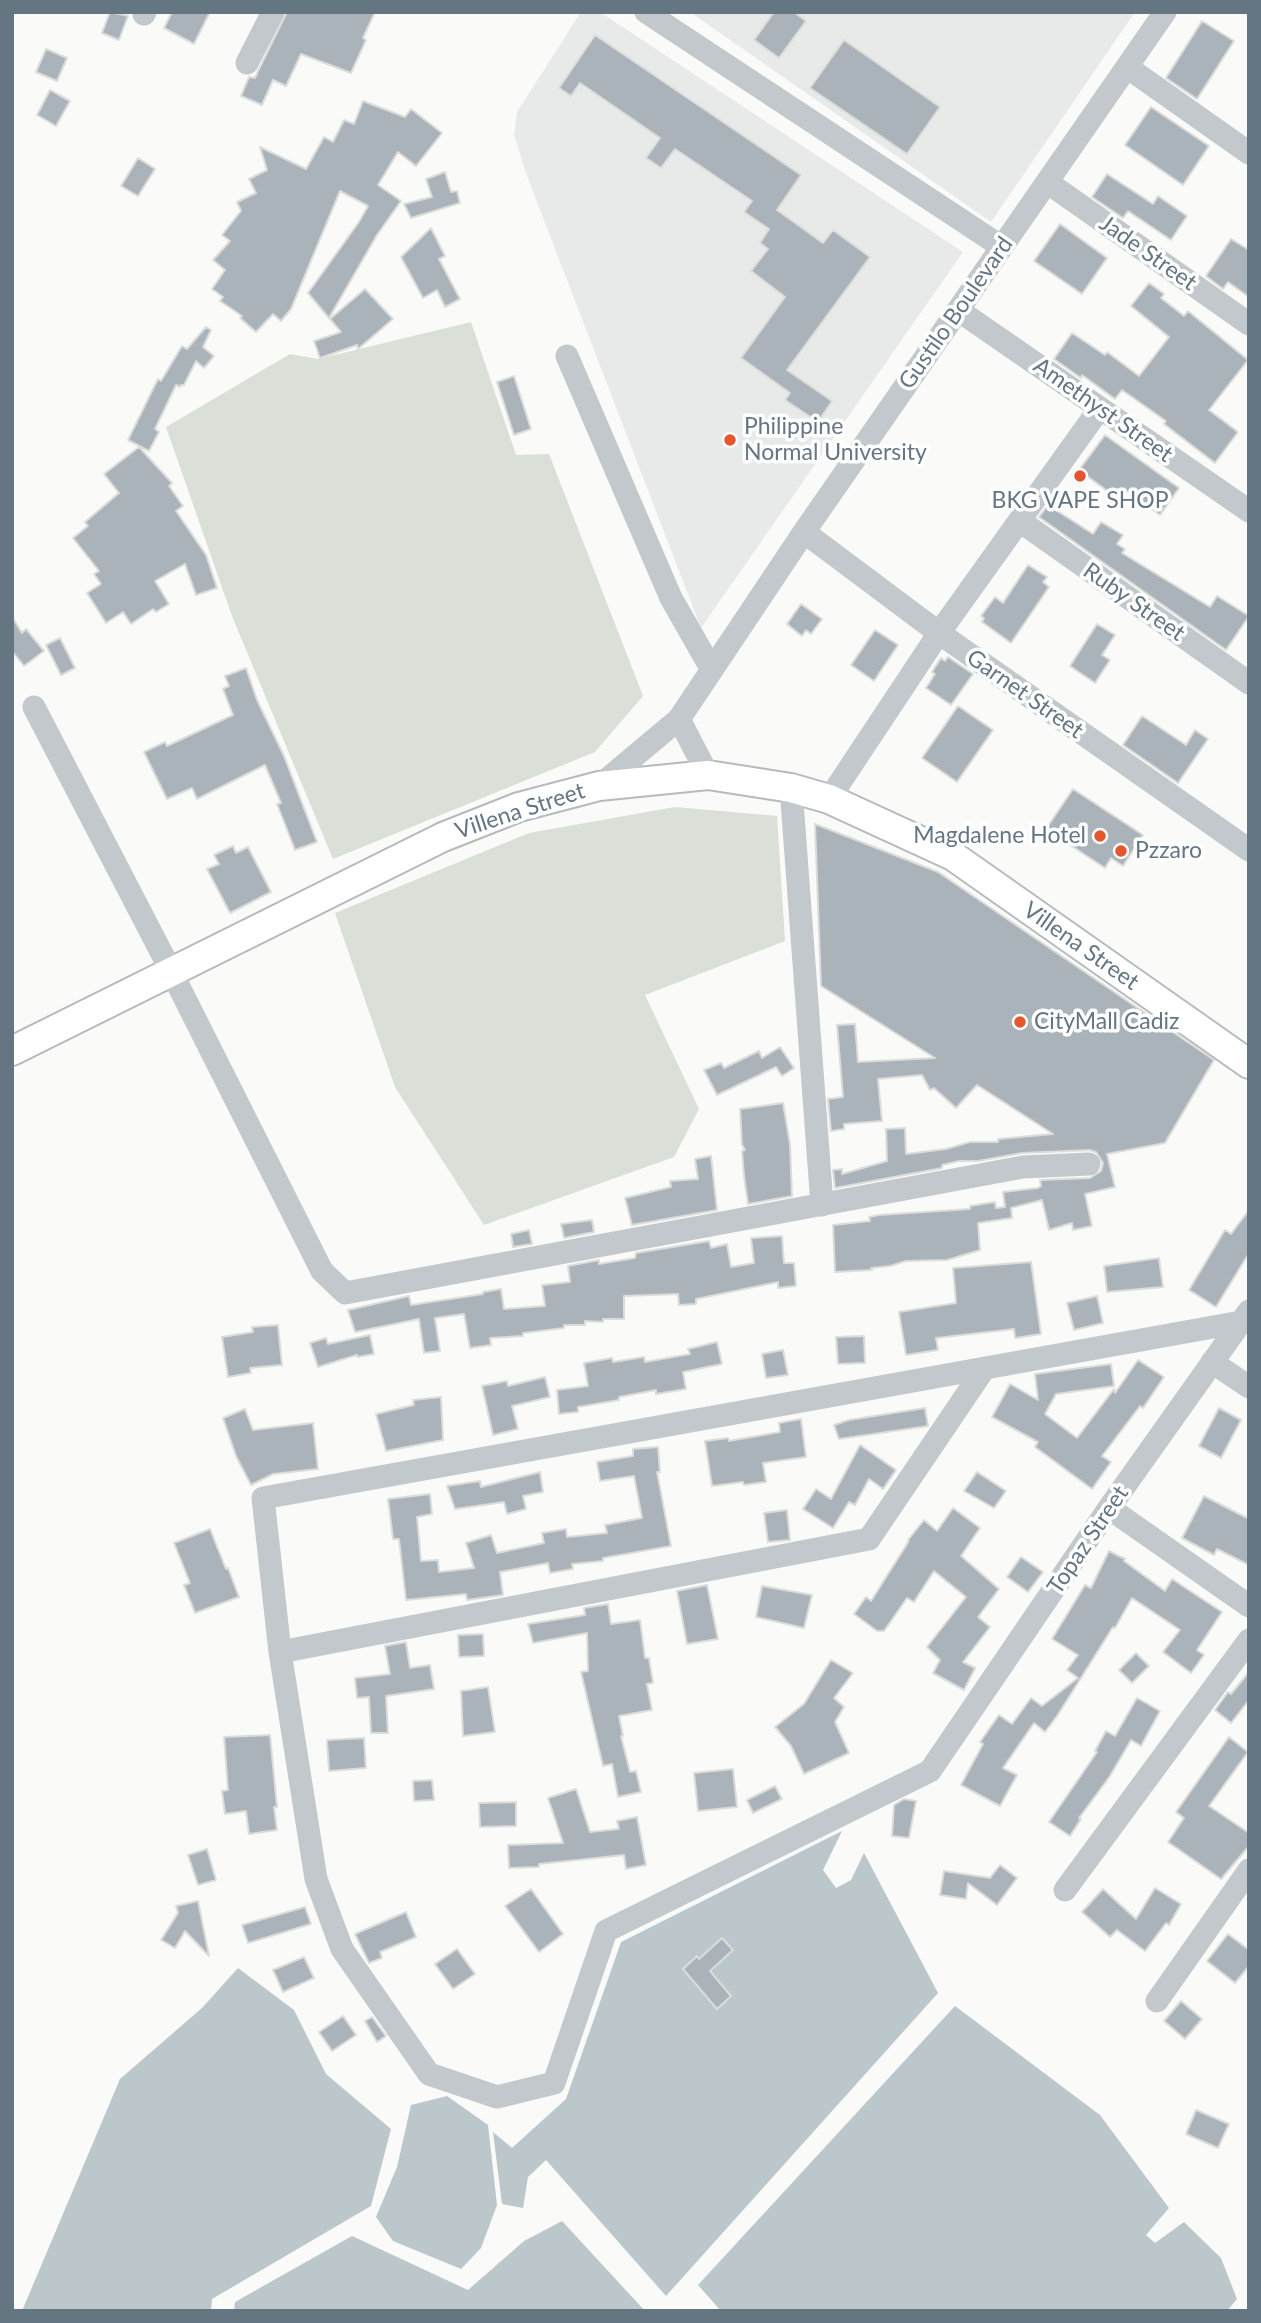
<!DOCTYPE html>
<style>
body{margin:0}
#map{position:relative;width:1261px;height:2323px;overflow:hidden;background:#fafaf8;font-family:Lato,sans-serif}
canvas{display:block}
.frame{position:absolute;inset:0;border:14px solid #657683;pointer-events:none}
</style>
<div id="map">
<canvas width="1261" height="2323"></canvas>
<div class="frame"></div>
</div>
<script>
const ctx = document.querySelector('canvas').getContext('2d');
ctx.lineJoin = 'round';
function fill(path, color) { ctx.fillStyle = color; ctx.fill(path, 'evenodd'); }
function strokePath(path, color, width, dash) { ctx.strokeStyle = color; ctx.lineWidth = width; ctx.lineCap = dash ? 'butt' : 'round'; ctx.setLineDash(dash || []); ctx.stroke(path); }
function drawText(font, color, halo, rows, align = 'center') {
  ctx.font = font + ' Lato,sans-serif'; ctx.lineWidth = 7; ctx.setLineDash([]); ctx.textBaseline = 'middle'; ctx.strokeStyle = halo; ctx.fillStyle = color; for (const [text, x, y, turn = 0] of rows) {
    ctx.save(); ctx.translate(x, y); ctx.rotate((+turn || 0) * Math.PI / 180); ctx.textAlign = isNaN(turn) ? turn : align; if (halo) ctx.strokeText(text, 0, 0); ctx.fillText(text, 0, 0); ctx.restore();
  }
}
const built = new Path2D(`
 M581 12H600L963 252 701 628 527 176 514 135 517 112Z
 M690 12H1135L991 222Z`);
const green = new Path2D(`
 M471 322 516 455 549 454 643 696 595 752 333 859 232 616 166 427 290 354 318 359Z
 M675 807 777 816 785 941 645 995 699 1109 674 1157 484 1225 395 1087 335 913 529 833Z`);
const water = new Path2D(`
 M842 1831 823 1870 836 1888 851 1880 864 1853 938 1993 666 2296 546 2160 528 2177 523 2208 502 2204 493 2132 512 2148 566 2099 621 1942Z
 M238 1968 294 2010 326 2074 391 2129 371 2206 212 2299 211 2311H22L120 2079 202 2008Z
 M955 2006 1100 2115 1169 2208 1146 2235 1155 2243 1184 2222 1221 2258 1237 2299 1227 2311H721L698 2285Z
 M447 2096 488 2125 497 2205 481 2248 461 2269 393 2241 376 2217 397 2167 411 2105Z
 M562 2221 645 2311H234L235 2302 352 2236 468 2290 524 2241Z`);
const building = new Path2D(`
 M110 12 128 16 119 40 102 33Z
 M172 12H210L194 44 164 28Z
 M287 12H375L363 38 366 40 351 73 301 54 286 86 273 80 262 105 241 96 249 77 255 78 259 69Z
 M774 12H794L806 21 779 58 754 40Z
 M1202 21 1234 41 1197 99 1166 78Z
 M595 35 801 175 777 210 823 243 833 230 870 257 787 370 832 401 818 422 785 400 790 393 741 358 785 297 751 271 768 249 760 243 769 229 744 212 752 201 675 149 661 168 646 158 660 138 580 83 571 96 559 88Z
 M844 40 940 107 907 154 810 88Z
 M46 49 67 58 57 81 36 72Z
 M50 90 70 101 56 126 37 115Z
 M363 101 405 117 411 109 442 133 416 166 398 152 378 185 401 201 377 235 329 318 308 293 359 222 368 206 340 191 291 309 281 321 273 314 256 332 240 318 242 316 220 301 223 297 212 289 225 270 213 260 230 241 222 235 241 211 237 202 256 193 249 179 267 170 260 147 306 169 324 137 333 142 344 120 354 124Z
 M1151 107 1209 146 1183 185 1125 145Z
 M138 158 155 169 138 196 121 186Z
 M445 172 451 192 457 191 460 203 411 218 404 204 432 197 426 179Z
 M1107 174 1153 204 1158 196 1187 216 1171 240 1128 211 1123 218 1092 197Z
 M1060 224 1107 258 1082 294 1034 261Z
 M431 228 445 256 439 259 460 299 445 307 437 290 423 298 401 257Z
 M1231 239 1249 250V297L1228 282 1223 289 1206 276Z
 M1149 283 1164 294 1161 298 1184 316 1188 311 1248 360 1209 410 1238 432 1215 463 1164 424 1166 421 1122 390 1115 399 1082 375 1081 378 1054 359 1072 333 1105 355 1107 352 1139 376 1169 337 1131 306Z
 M365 289 393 319 358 349 357 345 320 358 314 341 341 332 330 319Z
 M206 327 211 330 203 347 214 356 204 368 196 361 184 385H181L180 387 176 385 155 429 159 432 149 451 128 440 158 379 161 381 182 346 187 349Z
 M514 376 531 429 514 435 497 382Z
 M1105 435 1179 488 1160 515 1125 490 1118 499 1079 470Z
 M139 447 172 483 169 486 183 506 176 511 206 555 217 588 196 595 185 564 155 581 169 604 156 612 153 609 131 624 123 612 106 623 87 593 101 584 94 574 99 571 73 538 88 526 85 522 119 493 104 474Z
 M1048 505 1093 534 1101 522 1123 535 1117 544 1125 549 1122 553 1210 607 1217 596 1249 616 1226 650 1039 517Z
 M1028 565 1047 577 1043 582 1049 587 1011 643 982 622 984 618 981 616 995 597 1003 603Z
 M801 604 822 619 811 634 806 630 802 636 787 624Z
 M12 617 22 633 26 629 44 651 24 666 12 651Z
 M1097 624 1115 635 1102 655 1110 660 1095 683 1070 666Z
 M875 630 898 645 874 681 851 665Z
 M60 638 75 668 61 675 46 645Z
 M948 657 973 674 951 705 926 688 935 674 932 672 941 658 945 661Z
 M246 668 257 700 284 756 317 842 295 850 277 804 281 803 265 765 197 799 192 788 167 799 144 752 165 742 167 746 233 715 223 689 229 686 225 676Z
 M958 706 993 730 957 782 922 758Z
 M1142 716 1186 745 1195 730 1208 739 1178 783 1123 745Z
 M1073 789 1143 835 1123 866 1111 858 1105 868 1046 829Z
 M815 824 938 872 1214 1060 1165 1143 1107 1154 1115 1187 1085 1194 1092 1226 1073 1230 1072 1223 1049 1230 1042 1200 1011 1208 1012 1218 978 1223 980 1250 947 1260 906 1261 890 1266 871 1268 872 1270 835 1272 833 1225 870 1221 869 1217 879 1215 970 1209V1206L995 1202 996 1208 1005 1207 1003 1192 1038 1188 1041 1186 1040 1180 1090 1178 1101 1171 1103 1163 1096 1152 1089 1150 1022 1153 978 1161H959L942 1165V1168L835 1188 833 1170 842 1169V1174L887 1161 886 1129 905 1128 906 1154 946 1149 970 1142H998V1139L1053 1134 977 1085 956 1108 934 1088 930 1090 922 1075 878 1079 882 1121 844 1124V1129L831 1131 828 1099 843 1097 837 1025 855 1024 858 1062 935 1058 821 986Z
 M233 846 236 853 248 847 271 892 230 913 207 869 219 864 214 855Z
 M780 1047 794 1068 782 1076 776 1067 717 1095 704 1070 721 1063 724 1068 759 1051 762 1058Z
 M783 1103 790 1144 792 1196 748 1204 744 1176 742 1151 745 1150 742 1145 740 1109Z
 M711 1156 717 1210 632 1225 625 1198 671 1187 670 1181 698 1179 695 1159Z
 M1249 1210V1253L1216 1307 1189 1290 1225 1230 1231 1234Z
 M592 1220 594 1232 564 1238 561 1224Z
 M529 1230 532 1244 513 1247 511 1234Z
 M782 1236 784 1263H794L796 1286 778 1288V1282L696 1299V1304L679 1305 678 1294 624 1296V1319H603V1322L585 1321V1325H564V1328L523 1333V1336L490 1338 491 1345 470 1348 464 1314 435 1318 440 1351 424 1353 419 1319 355 1332 348 1310 409 1296 411 1305 483 1294V1292L501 1289 504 1309 545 1306 542 1285 570 1282 568 1266 599 1260V1264L635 1258 636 1253 709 1241 711 1248 727 1244 731 1267 754 1263 751 1238Z
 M1159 1258 1163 1287 1107 1292 1104 1266Z
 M1031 1262 1041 1334 1015 1338 1014 1329 936 1338 938 1350 906 1355 899 1312 956 1303 953 1268Z
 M1097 1296 1103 1323 1074 1330 1067 1303Z
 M278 1325 282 1365 250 1368 251 1373 228 1377 222 1337 253 1332 252 1327Z
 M370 1335 374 1354 358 1357 357 1355 318 1367 310 1343 326 1338 328 1344Z
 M864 1336 865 1363 838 1364 836 1337Z
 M717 1342 722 1364 683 1372 686 1389 656 1394V1390L619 1397V1400L578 1407V1412L559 1414 557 1390 588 1386 584 1363 612 1358 613 1362 644 1357 645 1362 690 1354 688 1349Z
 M783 1350 788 1375 766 1378 762 1354Z
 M1138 1360 1164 1377 1143 1408 1140 1406 1102 1456 1111 1462 1092 1489 1035 1447 1038 1442 992 1417 1010 1384 1038 1400 1035 1374 1111 1364 1114 1386 1056 1394 1045 1414 1077 1438 1114 1389 1115 1393Z
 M545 1377 550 1397 512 1406 518 1429 493 1435 482 1386 507 1381 508 1386Z
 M441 1397 443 1440 386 1451 376 1414 414 1405 413 1400Z
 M925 1408 928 1426 839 1439 834 1425 849 1420Z
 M1219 1408 1241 1420 1221 1458 1199 1446Z
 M245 1409 253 1430 313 1423 318 1469 273 1474 251 1485 236 1456 223 1418Z
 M801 1419 806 1457 763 1463 766 1482 744 1485 743 1482 712 1486 705 1441 728 1438 729 1441 780 1432 779 1423Z
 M860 1445 896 1470 883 1489 869 1479 855 1505 849 1502 833 1528 803 1509 816 1489 831 1499Z
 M658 1447 660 1472H657L671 1546 603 1558V1561L572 1564 573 1569 550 1573 548 1563 500 1572 503 1595 467 1600 466 1594 406 1600 399 1539H393L388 1499 430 1494 432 1514 417 1517 421 1561 438 1560 439 1572 474 1568 466 1543 491 1535 497 1553 544 1543 542 1533 566 1529 567 1537 607 1533 605 1525 642 1518 634 1476 600 1481 597 1462 633 1456V1449Z
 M540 1472 543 1492 523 1496 526 1509 507 1514 504 1502 455 1509 447 1486 480 1481 481 1487Z
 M977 1472 1006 1491 994 1508 964 1491Z
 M1204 1496 1249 1519V1565L1217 1549 1214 1555 1182 1538Z
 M953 1508 980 1528 961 1556 999 1589 978 1617 990 1627 963 1662 975 1668 964 1690 933 1673 940 1660 927 1647 966 1597 934 1571 914 1602 907 1598 884 1631H877L854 1614 866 1597 871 1601 909 1541 908 1540 924 1520 937 1531Z
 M787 1510 790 1540 768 1542 764 1513Z
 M210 1529 226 1569 228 1568 239 1597 195 1613 184 1585 190 1583 174 1543Z
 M1109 1551 1125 1559 1124 1561 1165 1591 1172 1579 1222 1612 1197 1650 1204 1655 1191 1673 1163 1652 1180 1630 1132 1598 1115 1628 1113 1627 1057 1716 1045 1732 1034 1723 1003 1768 1017 1775 1000 1806 961 1785 983 1744 980 1742 999 1715 1012 1724 1031 1698 1042 1706 1078 1678 1067 1670 1078 1655 1052 1639 1085 1585 1091 1588Z
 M1021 1557 1043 1572 1028 1592 1007 1577Z
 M707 1585 718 1639 687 1644 677 1591Z
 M762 1586 812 1595 804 1628 756 1617Z
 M608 1604 611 1624 640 1620 645 1658H649L653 1683 647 1684 652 1710 619 1716 623 1736H621L630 1772 636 1771 641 1792 618 1797 612 1764 603 1766 581 1672 588 1671 587 1633 533 1643 528 1624 585 1615 584 1608Z
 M483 1634 484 1656 459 1657 458 1635Z
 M406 1642 410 1668 430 1665 434 1689 386 1696 388 1733H371L369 1697 357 1698 355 1678 390 1674 385 1646Z
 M1136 1653 1149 1666 1132 1683 1119 1670Z
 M831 1660 853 1673 834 1698 844 1707 835 1722 849 1753 804 1774 791 1746 775 1727 804 1704Z
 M1249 1672V1700L1231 1723 1215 1710 1228 1692 1231 1694Z
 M488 1687 495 1732 463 1736 461 1691Z
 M1137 1698 1160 1711 1141 1746 1131 1740 1110 1776 1079 1818 1081 1819 1070 1836 1049 1822 1097 1752 1095 1751 1106 1731 1115 1736Z
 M270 1735 277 1807H274L277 1830 249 1834 246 1811 225 1814 222 1791 228 1790 224 1737Z
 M1229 1737 1248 1752 1209 1806 1249 1833V1846L1221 1879 1168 1842 1184 1818 1176 1812Z
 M364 1738 366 1768 329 1771 327 1740Z
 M733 1769 737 1807 698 1811 694 1773Z
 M432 1780 434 1800 414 1801 413 1781Z
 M775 1786 782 1799 753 1813 747 1800Z
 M576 1789 590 1832 619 1829 617 1821 637 1817 646 1865 626 1869 624 1855 539 1864V1867L509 1868 508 1845 563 1843 548 1798Z
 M904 1799 916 1801 909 1838 892 1836 894 1805Z
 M516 1802V1826L480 1827 479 1803Z
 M207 1849 216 1880 198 1885 188 1855Z
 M1000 1865 1017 1878 997 1905 968 1883 966 1899 940 1895 944 1871 990 1878Z
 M1155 1888 1181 1904 1169 1925 1166 1923 1145 1951 1117 1930 1110 1937 1082 1912 1103 1889 1136 1919Z
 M531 1889 563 1934 539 1952 505 1906Z
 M198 1901 209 1956 185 1931 175 1948 161 1940 178 1913 176 1906Z
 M305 1907 311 1924 248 1943 242 1925Z
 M406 1912 416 1937 380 1952 382 1958 369 1963 355 1934Z
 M1228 1934 1249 1950V1966L1235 1983 1207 1961Z
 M722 1938 733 1950 710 1971 731 1996 717 2009 683 1969 697 1956 699 1959Z
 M457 1949 475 1974 453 1989 435 1964Z
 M304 1957 314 1978 283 1992 273 1970Z
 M1181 2001 1202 2019 1185 2039 1164 2021Z
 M343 2016 356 2035 332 2051 319 2032Z
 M372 2017 386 2036 377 2042 365 2021Z
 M1196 2110 1229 2124 1218 2148 1186 2134Z`);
const minor = new Path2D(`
 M646 12 1002 247
 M144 14 145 12
 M247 63 273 12
 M1127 67 1249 153
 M1047 182 1249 324
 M958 310 1249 511
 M567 356 671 598 712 670
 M1020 521 1249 683
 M804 532 939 633 1249 850
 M34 707 171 971 322 1271 345 1293 1023 1167 1089 1164
 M679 719 708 775
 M599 786 679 719 804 532 1165 12
 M791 788 822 1205
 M829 799 939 633 1100 408
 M1241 1322 263 1498 280 1652 316 1879 342 1949 429 2074 497 2097 554 2083 606 1931 930 1771 1109 1508 1241 1322 1249 1311
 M1212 1362 1249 1387
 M1109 1508 1249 1606
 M280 1652 869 1539 984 1369
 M1065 1890 1249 1640
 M1157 2001 1249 1870`);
const major = new Path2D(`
 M12 1051 443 837 519 807 599 786 708 775 791 788 829 799 953 856 1249 1064`);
const markers = [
 [730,440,7,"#e4572e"],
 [1080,476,7,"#e4572e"],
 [1100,836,7,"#e4572e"],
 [1121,851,7,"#e4572e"],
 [1020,1022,7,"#e4572e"]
];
const streetNames = [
 ["Jade Street",1148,253,35],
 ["Gustilo Boulevard",956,313,-55],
 ["Amethyst Street",1103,410,35],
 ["Ruby Street",1134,602,35],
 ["Garnet Street",1025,694,35],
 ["Villena Street",520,811,-18],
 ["Villena Street",1081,946,35],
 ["Topaz Street",1088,1540,-56]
];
const poiNames = [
 ["Philippine",744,427],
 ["Normal University",744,453],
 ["BKG VAPE SHOP",1080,501,"center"],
 ["Magdalene Hotel",1086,836,"right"],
 ["Pzzaro",1135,851],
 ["CityMall Cadiz",1034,1022]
];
fill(built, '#e8e9e9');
fill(green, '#dadfd7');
fill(water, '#bbc7cb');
fill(building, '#aab3b9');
strokePath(building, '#dcdcda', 2);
strokePath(major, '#b5babe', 32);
strokePath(minor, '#c3c8cc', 23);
strokePath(major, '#fff', 28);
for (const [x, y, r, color] of markers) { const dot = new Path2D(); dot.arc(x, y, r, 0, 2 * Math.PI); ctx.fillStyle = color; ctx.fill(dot); strokePath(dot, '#fff', 2.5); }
drawText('23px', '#657683', '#fff', streetNames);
drawText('23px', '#657683', '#fff', poiNames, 'left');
</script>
